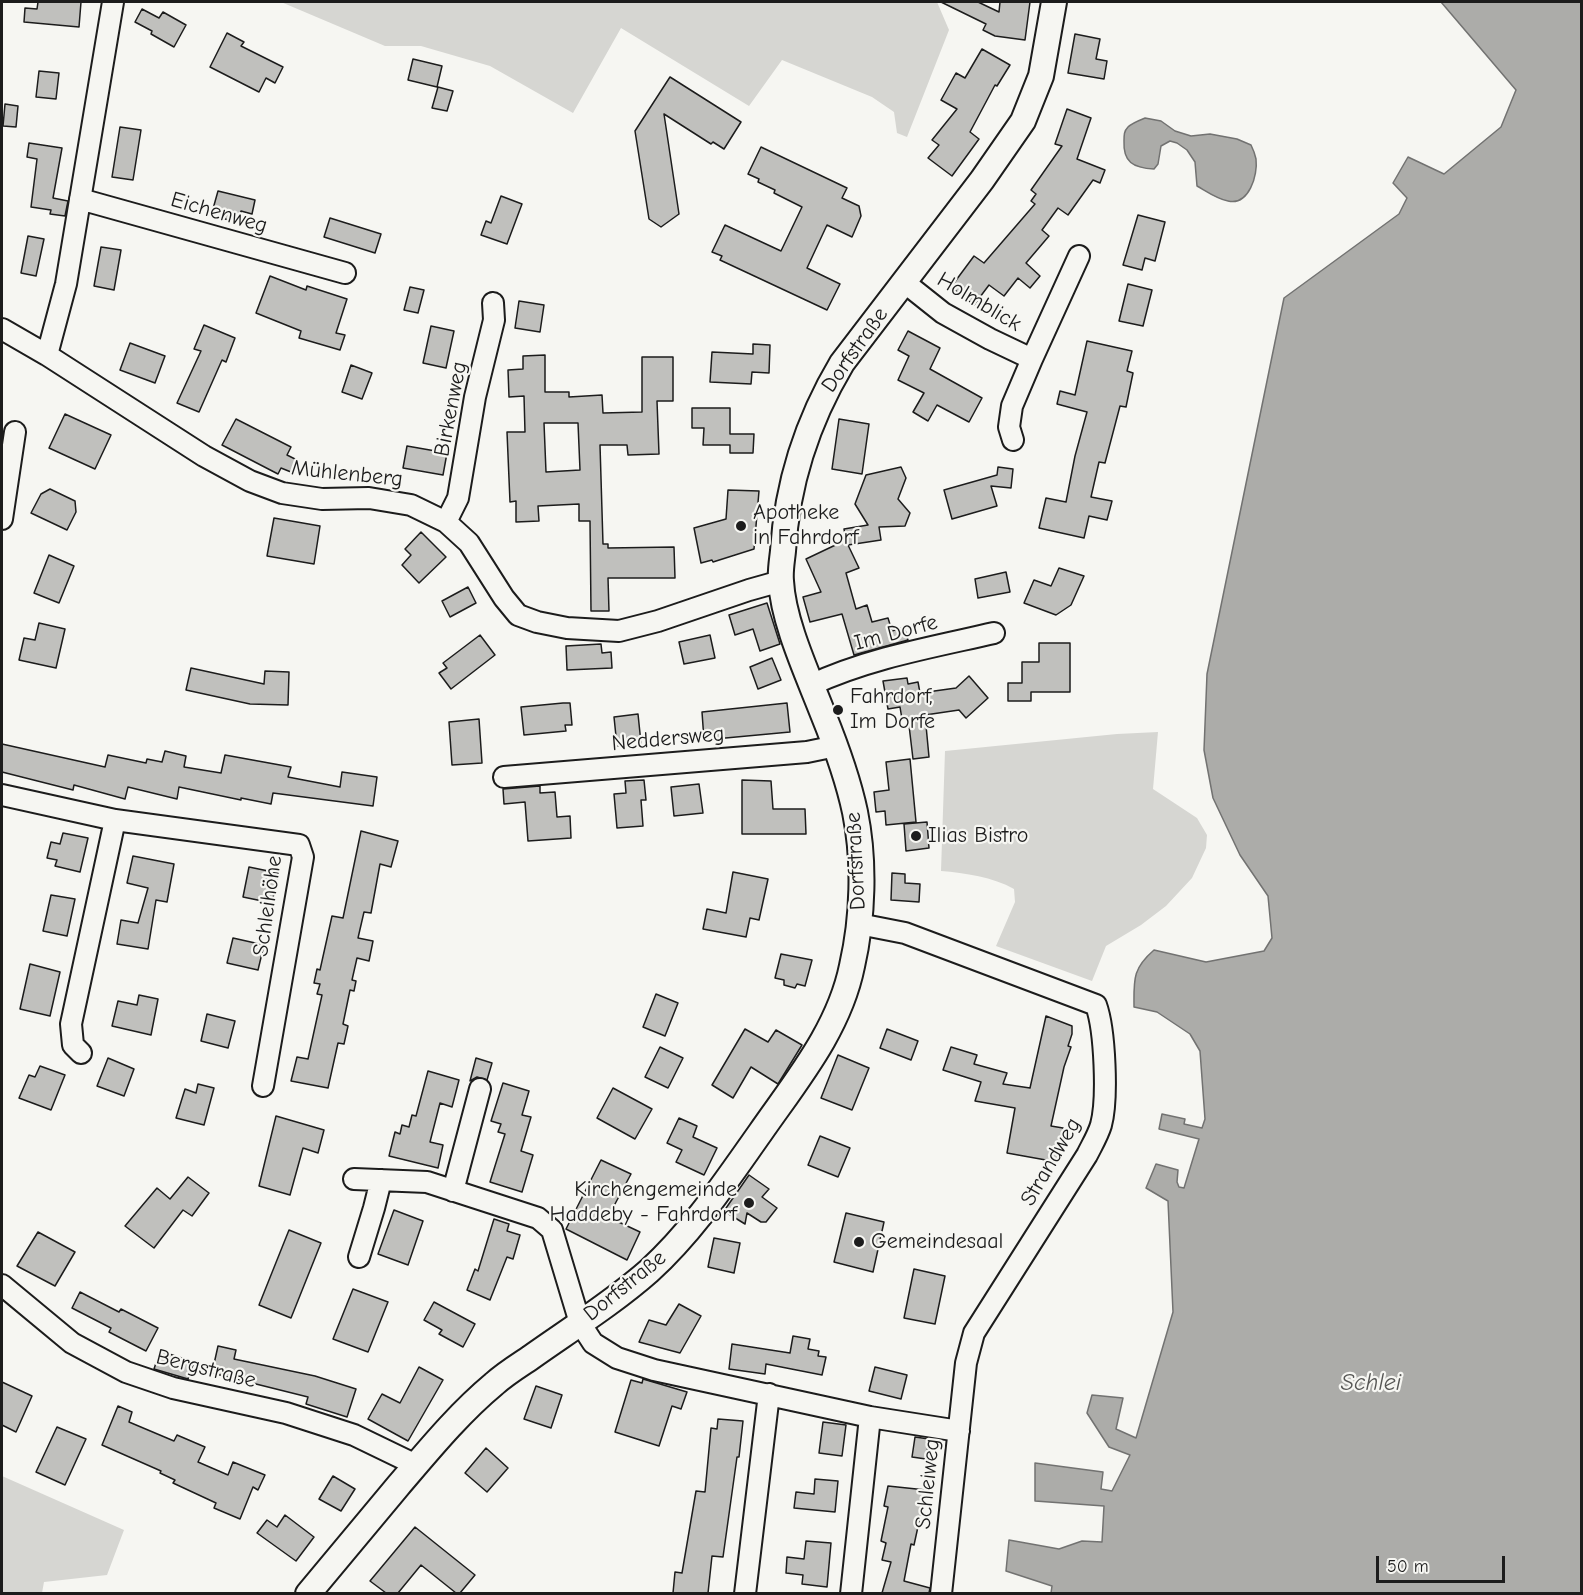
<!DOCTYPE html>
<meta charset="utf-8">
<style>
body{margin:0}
#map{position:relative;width:1583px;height:1595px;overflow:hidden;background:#f6f6f2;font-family:"Comic Neue",sans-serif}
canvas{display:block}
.frame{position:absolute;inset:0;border:3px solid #1c1c1c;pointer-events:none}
.scale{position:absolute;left:1376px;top:1556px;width:129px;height:27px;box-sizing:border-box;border:3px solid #1c1c1c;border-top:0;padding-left:8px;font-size:18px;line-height:21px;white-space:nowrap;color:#1c1c1c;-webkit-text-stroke:4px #f6f6f2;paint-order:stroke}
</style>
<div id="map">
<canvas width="1583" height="1595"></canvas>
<div class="frame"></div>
<div class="scale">50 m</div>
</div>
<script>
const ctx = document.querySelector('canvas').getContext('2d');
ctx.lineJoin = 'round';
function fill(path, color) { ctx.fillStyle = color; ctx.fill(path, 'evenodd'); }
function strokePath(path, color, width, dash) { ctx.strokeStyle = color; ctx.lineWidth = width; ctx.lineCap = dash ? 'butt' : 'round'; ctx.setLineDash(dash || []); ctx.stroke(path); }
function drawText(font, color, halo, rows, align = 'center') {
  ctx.font = font + ' "Comic Neue",sans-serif'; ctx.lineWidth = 4.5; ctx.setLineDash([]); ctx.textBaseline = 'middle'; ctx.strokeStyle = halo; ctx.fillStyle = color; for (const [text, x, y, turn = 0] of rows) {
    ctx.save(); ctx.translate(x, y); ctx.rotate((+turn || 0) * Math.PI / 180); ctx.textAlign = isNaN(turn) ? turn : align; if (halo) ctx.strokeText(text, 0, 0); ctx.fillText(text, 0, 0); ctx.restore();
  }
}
const green = new Path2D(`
 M281 2H937L949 30 907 137 897 133 894 112 872 97 782 60 749 106 621 28 573 113 490 66 421 46H385Z
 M1158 732 1153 789 1197 818 1207 835 1206 848 1192 878 1166 906 1141 925 1106 946 1092 981 996 946 1015 902 1014 889C993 877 965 873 941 871L945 751 1117 734Z
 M2 1476 124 1530 107 1575 44 1582 42 1593H2Z`);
const water = new Path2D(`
 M1441 2H1581V1593H1051L1052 1586 1006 1571 1009 1540 1059 1549 1082 1541 1102 1542 1104 1506 1035 1501V1463L1103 1472 1101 1489 1112 1491 1130 1455 1109 1447 1087 1413 1092 1395 1123 1398 1116 1429 1136 1438 1173 1312 1168 1201 1146 1188 1156 1164 1178 1170 1177 1182 1179 1187 1184 1188 1199 1139 1159 1129 1162 1114 1185 1119 1184 1124 1202 1128 1205 1119 1200 1051 1190 1034 1157 1012 1134 1007C1134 980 1132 969 1154 950L1206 962 1264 951 1272 938 1268 896 1240 855 1213 798 1204 750 1207 674 1284 298 1399 214 1407 198 1393 183 1408 157 1444 174 1501 127 1516 90Z
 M1145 118 1161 121 1175 131 1191 136 1210 134 1237 139 1251 145C1253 149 1255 154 1256 159 1258 175 1249 206 1228 201 1217 199 1206 191 1197 186L1195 162 1187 150 1177 143 1170 141 1161 146 1158 164 1154 169C1133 168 1123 162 1124 141 1124 135 1124 131 1128 127 1132 123 1140 120 1145 118Z`);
const building = new Path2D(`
 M38 2H81L79 27 24 22 25 8 37 9Z
 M941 2H978L999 12 1000 2H1030L1025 40 995 36 983 30 986 24Z
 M142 9 159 18 163 12 186 25 174 47 151 34 152 31 135 22Z
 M227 33 244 42 241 46 283 67 275 83 266 78 259 92 210 67Z
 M1075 34 1100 39 1096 59 1107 61 1104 79 1068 73Z
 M982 49 1010 65 997 86 995 85 970 132 979 139 952 176 928 158 939 145 932 140 957 109 941 100 956 73 965 78Z
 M413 59 442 66 437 87 408 80Z
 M39 71 59 73 56 99 36 97Z
 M670 77 741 122 724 149 713 142 711 144 664 114 679 214 661 227 649 219 635 131Z
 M438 87 453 91 447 111 432 108Z
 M5 104 18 106 16 127 3 126Z
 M1067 109 1091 118 1077 159 1105 170 1100 183 1093 180 1068 215 1058 208 1042 230 1049 236 1026 263 1040 276 1030 288 1018 278 1004 296 989 285 974 305 951 287 974 256 984 263 1035 204 1031 201 1036 194 1031 190 1062 146 1055 144Z
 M120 127 141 130 133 180 112 177Z
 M29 143 62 148 53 198 68 201 65 216 50 214 51 210 31 207 37 159 27 157Z
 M761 147 847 188 842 198 859 206 861 216 852 237 827 225 807 268 840 284 827 310 720 260 722 256 712 252 725 225 781 251 802 207 774 193 775 190 758 182 759 179 748 174Z
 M218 191 255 200 252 214 241 211 239 222 211 216Z
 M501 196 522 204 507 244 481 235 486 221 491 223Z
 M1138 215 1165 222 1155 261 1145 258 1142 270 1123 265Z
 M330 218 381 234 375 253 324 237Z
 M28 236 44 239 36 276 21 273Z
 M101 247 121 250 114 290 94 286Z
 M270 276 306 290 307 286 347 299 336 333 345 335 340 350 299 338 301 331 256 313Z
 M1128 284 1152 290 1143 326 1119 321Z
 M410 287 424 290 418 313 404 310Z
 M519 301 544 305 540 332 515 328Z
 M204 325 235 338 226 362 222 360 199 412 177 403 201 351 194 349Z
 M431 326 454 331 446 368 423 363Z
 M908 331 940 348 930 369 982 398 969 422 937 405 928 421 913 412 924 393 898 380 909 356 898 350Z
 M1087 341 1132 351 1127 371 1133 373 1126 407 1120 406 1105 463 1099 462 1091 497 1112 501 1107 520 1089 516 1084 538 1039 528 1046 498 1066 502 1075 456 1087 412 1057 404 1060 391 1075 395Z
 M130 343 165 356 155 383 120 370Z
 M753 344 770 345 769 373 752 372 751 384 710 382 712 352 753 354Z
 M545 355V392H569V397L602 395 603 413 642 412V357H673V401H657L659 454 628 455 627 445H600L603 544H608V548L674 547 675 578H608L609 611H591L590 521H579V504L538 506 539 521 516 522V501L510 502 507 432H525L524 396 509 397 508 370 523 369V356ZM544 423H578L580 470 546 472Z
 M351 365 372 373 362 399 342 392Z
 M692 408H730V434H754L753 453H730V445H703L704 428H692Z
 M65 414 111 435 95 469 49 448Z
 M236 419 291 447 287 455 297 460 291 472 281 468 278 474 222 445Z
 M839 419 869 424 862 474 832 469Z
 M407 446 447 453 443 475 403 468Z
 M901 467 906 478 898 499 910 513 905 526 879 527 881 540 848 545 859 568 846 573 856 609 867 605 872 622 888 618 892 631 904 627 908 640 854 655 842 614 810 622 803 597 821 592 806 559 846 540 844 529 868 525 855 504 866 475Z
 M998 467 1013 469 1011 488 991 486 997 506 952 519 944 490 997 475Z
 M50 489 75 501 76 512 67 530 31 513 41 494Z
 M728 490 759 491 754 549 713 562 712 560 701 563 694 528 726 519Z
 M274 518 320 526 314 564 267 556Z
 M421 532 446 557 419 583 402 565 411 555 405 549Z
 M49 555 74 566 59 603 34 593Z
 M1059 568 1084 576 1071 605 1056 615 1024 603 1034 580 1051 586Z
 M1006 572 1010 592 978 598 975 579Z
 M468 587 476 603 450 617 442 601Z
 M767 603 780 644 760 651 753 629 735 635 729 615Z
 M39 623 65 629 56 668 19 660 24 638 35 640Z
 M480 635 495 655 451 689 439 673 447 668 443 663Z
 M710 635 715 658 684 664 679 642Z
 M1039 643H1070V692H1031V701H1008V683H1022V662H1039Z
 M601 644 602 653 611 652 612 668 567 670 566 646Z
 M772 658 781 680 758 689 750 667Z
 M191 668 264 684 265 671 289 672 288 705 250 704 186 690Z
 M969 676 988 698 966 718 959 710 925 715 929 757 913 759 908 717 902 719 900 707 888 709 883 681 907 678 908 684 918 682 920 693 956 688Z
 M563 703H570L572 725H565L566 731 524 735 521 707Z
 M787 703 790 732 704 740 702 712Z
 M638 714 641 743 617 746 614 717Z
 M479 719 482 763 452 765 449 722Z
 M2 744 105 767 108 755 146 763 147 759 162 762 165 751 186 756 184 767 221 773 225 755 291 767 288 777 340 787 342 772 377 777 373 806 273 793 271 804 241 798V800L179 787 177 799 128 787 125 799 74 785 73 790 2 772Z
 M910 759 916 822 886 825 885 811 876 812 874 792 889 790 886 762Z
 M644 780 646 800H641L643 826 617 828 614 794 626 793 625 781Z
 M742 780 771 781 773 809H805L806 834H742Z
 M699 784 703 813 674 816 671 787Z
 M540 786V793L555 792 557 817 570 816 571 838 528 841 525 802 504 804 503 789Z
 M927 822 929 848 906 851 904 824Z
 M361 831 398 841 391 867 380 864 371 913 364 912 358 938 373 941 369 961 357 958 352 980 356 981 354 991 350 990 343 1024 348 1026 344 1044 338 1043 328 1088 291 1081 297 1057 308 1059 322 995 317 994 320 984 314 983 317 969 320 970 332 916 343 918Z
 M63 833 88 838 80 872 55 866 57 860 47 858 51 842 60 844Z
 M133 856 174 864 167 902 156 900 148 949 117 944 121 920 138 923 148 888 127 883Z
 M249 867 278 873 272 903 243 897Z
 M733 872 768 879 759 920 750 918 746 937 703 929 707 909 726 913Z
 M892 873 905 874V883L920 884 919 902 891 900Z
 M51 895 75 899 67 936 43 931Z
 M233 938 264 945 258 970 227 963Z
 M781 954 812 960 805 986 797 984 795 988 784 985V980L775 978Z
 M30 964 60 972 50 1016 20 1009Z
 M656 994 678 1003 665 1036 643 1027Z
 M139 995 158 999 151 1035 112 1026 118 1001 137 1005Z
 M207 1014 235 1021 228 1048 201 1041Z
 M1046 1016 1072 1026V1034L1068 1046 1071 1047 1064 1067 1051 1126 1063 1128 1057 1162 1007 1153 1015 1108 975 1101 981 1082 943 1070 951 1047 977 1055 974 1064 1007 1073 1003 1084 1030 1088Z
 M745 1029 768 1042 776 1030 802 1045 778 1084 751 1067 733 1098 712 1085Z
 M887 1029 918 1041 911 1060 880 1048Z
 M660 1047 683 1058 668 1088 645 1077Z
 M838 1055 869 1068 852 1110 821 1098Z
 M108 1058 134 1069 124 1096 97 1086Z
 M476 1058 492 1063 487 1080 477 1077 470 1081Z
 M40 1066 65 1075 51 1110 19 1098 29 1075 35 1077Z
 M428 1071 459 1080 452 1107 440 1103 430 1142 443 1145 438 1168 389 1156 395 1132 400 1134 402 1125 409 1127 412 1115 416 1116Z
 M503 1083 529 1091 522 1115 531 1117 521 1151 533 1155 522 1192 490 1182 505 1134 498 1132 501 1124 491 1121Z
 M198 1084 214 1088 204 1125 176 1118 185 1089 196 1093Z
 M613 1088 652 1109 635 1139 597 1118Z
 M276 1116 324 1130 318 1153 303 1148 290 1195 259 1186Z
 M679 1118 697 1126 693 1137 717 1148 704 1175 676 1162 682 1150 667 1143Z
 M820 1136 850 1148 838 1177 808 1165Z
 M601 1160 631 1174 608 1217 640 1232 627 1260 566 1229Z
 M749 1175 769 1189 762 1197 777 1208 766 1222H761L747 1213 745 1224 724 1211Z
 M188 1177 209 1193 192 1216 183 1210 154 1248 125 1226 157 1188 170 1199Z
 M394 1210 423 1221 408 1265 378 1254Z
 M846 1213 884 1222 873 1272 834 1262Z
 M494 1219 509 1224 507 1231 520 1235 513 1259 507 1257 490 1300 467 1290 475 1269 478 1271Z
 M289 1230 321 1243 291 1318 259 1305Z
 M38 1232 75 1252 55 1286 17 1266Z
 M714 1238 740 1243 734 1273 708 1267Z
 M914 1269 945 1276 935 1324 904 1318Z
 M353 1289 388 1302 368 1352 333 1339Z
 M80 1292 119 1312 121 1309 158 1328 146 1351 109 1332 111 1328 72 1308Z
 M434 1302 475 1324 463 1347 439 1334 442 1330 424 1320Z
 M679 1304 701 1316 680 1353 639 1342 649 1320 666 1325Z
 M793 1336 810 1339 808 1349 819 1351 818 1356 826 1357 822 1375 766 1364 765 1374 729 1369 732 1344 790 1353Z
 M218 1346 236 1350 234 1359 315 1376 356 1389 347 1417 306 1404 308 1397 212 1373Z
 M160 1351 194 1362 188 1379 154 1369Z
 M419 1367 443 1380 408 1441 368 1419 382 1394 400 1403Z
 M875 1367 907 1375 901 1399 869 1391Z
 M643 1379 687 1392 681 1409 672 1406 659 1446 615 1432 631 1380 642 1383Z
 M2 1382 32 1396 16 1432 2 1425Z
 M536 1386 562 1395 551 1428 524 1419Z
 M118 1406 132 1412 129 1422 174 1441 177 1435 205 1447 198 1462 228 1475 233 1462 265 1475 258 1490 253 1487 240 1519 214 1508 216 1503 173 1483 175 1480 160 1473 161 1471 102 1445Z
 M718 1419 743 1421 739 1457H737L723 1557 712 1556 708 1593H673L675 1572 682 1573 696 1491 705 1492 711 1428 717 1429Z
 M823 1422 846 1425 842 1456 819 1453Z
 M57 1427 86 1439 65 1485 36 1472Z
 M915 1437 929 1439 926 1459 912 1457Z
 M486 1448 508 1468 487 1492 465 1473Z
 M333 1476 355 1489 341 1511 319 1499Z
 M815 1479 838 1481 835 1512 794 1508 796 1492 814 1494Z
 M888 1486 926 1490 914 1545 911 1544 904 1581 930 1588 929 1593H882L891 1562 882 1560 886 1543 881 1541 888 1507 884 1506Z
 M285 1515 314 1537 296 1561 257 1533 267 1520 277 1527Z
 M415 1527 475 1575 460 1593H456L421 1565 398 1593H386L370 1581Z
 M806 1541 831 1543 827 1587 802 1584 803 1575 786 1573 787 1557 804 1559Z`);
const minor = new Path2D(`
 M80 199 345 273
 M904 282 943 313 990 339 1032 359
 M2 329 47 355 204 456 250 481 282 493 322 499 369 498 411 505 446 522 469 543 504 598 518 615 537 622 567 628 619 631 658 621 749 590 781 581
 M47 355 66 284 113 2
 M1013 440 1009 427 1012 406 1032 359 1079 256
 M2 519 15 432
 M446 522 458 498 475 397 494 320 493 303
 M811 685C869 658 933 647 994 633
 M504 777 807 752 836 746
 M2 795 115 820 71 1024 73 1045 81 1053
 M115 820 299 845 303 857 263 1086
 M859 924 905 933 1096 1005C1105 1030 1108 1099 1101 1125 1098 1135 1092 1145 1087 1155L974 1333 966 1363 941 1594
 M354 1179 427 1182 538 1218 552 1230 580 1323 593 1343 617 1358 654 1370 870 1417 959 1431
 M453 1191 480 1089
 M359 1257 374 1208 381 1180
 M2 1285 72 1343 126 1372 173 1388 286 1413 354 1435 416 1465
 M745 1594 769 1394
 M851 1594 870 1417`);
const tertiary = new Path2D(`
 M308 1594C338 1558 368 1522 398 1486 428 1451 458 1414 494 1384 505 1374 518 1366 530 1358 568 1331 614 1302 649 1271 693 1231 726 1181 760 1133 796 1081 839 1030 852 966 863 918 865 861 855 812 848 779 836 746 823 714 808 675 783 622 781 581 780 571 782 561 783 551 787 484 808 420 842 363L982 180 1023 121 1041 76 1054 2`);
const markers = [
 [741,526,6,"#1c1c1c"],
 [838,710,6,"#1c1c1c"],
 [916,836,6,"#1c1c1c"],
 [749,1203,6,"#1c1c1c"],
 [859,1242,6,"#1c1c1c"]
];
const streetNames = [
 ["Eichenweg",219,213,16],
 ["Holmblick",979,302,31],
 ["Dorfstraße",855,350,-55],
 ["Birkenweg",451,409,-79],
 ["Mühlenberg",347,474,6],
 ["Im Dorfe",896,633,-15],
 ["Neddersweg",668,739,-5],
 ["Dorfstraße",856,861,-93],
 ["Schleihöhe",268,906,-82],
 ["Strandweg",1051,1162,-60],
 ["Dorfstraße",625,1286,-39],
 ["Bergstraße",206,1369,14],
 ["Schleiweg",928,1484,-84]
];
const poiNames = [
 ["Apotheke",753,513],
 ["in Fahrdorf",753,538],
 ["Fahrdorf,",850,697],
 ["Im Dorfe",850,722],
 ["Ilias Bistro",928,836],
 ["Kirchengemeinde",737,1190,"right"],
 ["Haddeby - Fahrdorf",737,1215,"right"],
 ["Gemeindesaal",871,1242]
];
const waterNames = [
 ["Schlei",1371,1383]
];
fill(green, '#d6d6d2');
fill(water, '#acaca9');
strokePath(water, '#727271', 1.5);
fill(building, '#c0c0bd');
strokePath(building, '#1c1c1c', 1.5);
strokePath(minor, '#1c1c1c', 24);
strokePath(tertiary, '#1c1c1c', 28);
strokePath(minor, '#f6f6f2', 20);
strokePath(tertiary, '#f6f6f2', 24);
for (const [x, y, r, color] of markers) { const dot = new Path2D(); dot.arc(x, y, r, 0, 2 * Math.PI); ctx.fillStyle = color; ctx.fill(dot); strokePath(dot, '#f6f6f2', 2); }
drawText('22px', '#1c1c1c', '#f6f6f2', streetNames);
drawText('22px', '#1c1c1c', '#f6f6f2', poiNames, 'left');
drawText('italic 24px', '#565654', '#f6f6f2', waterNames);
</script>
